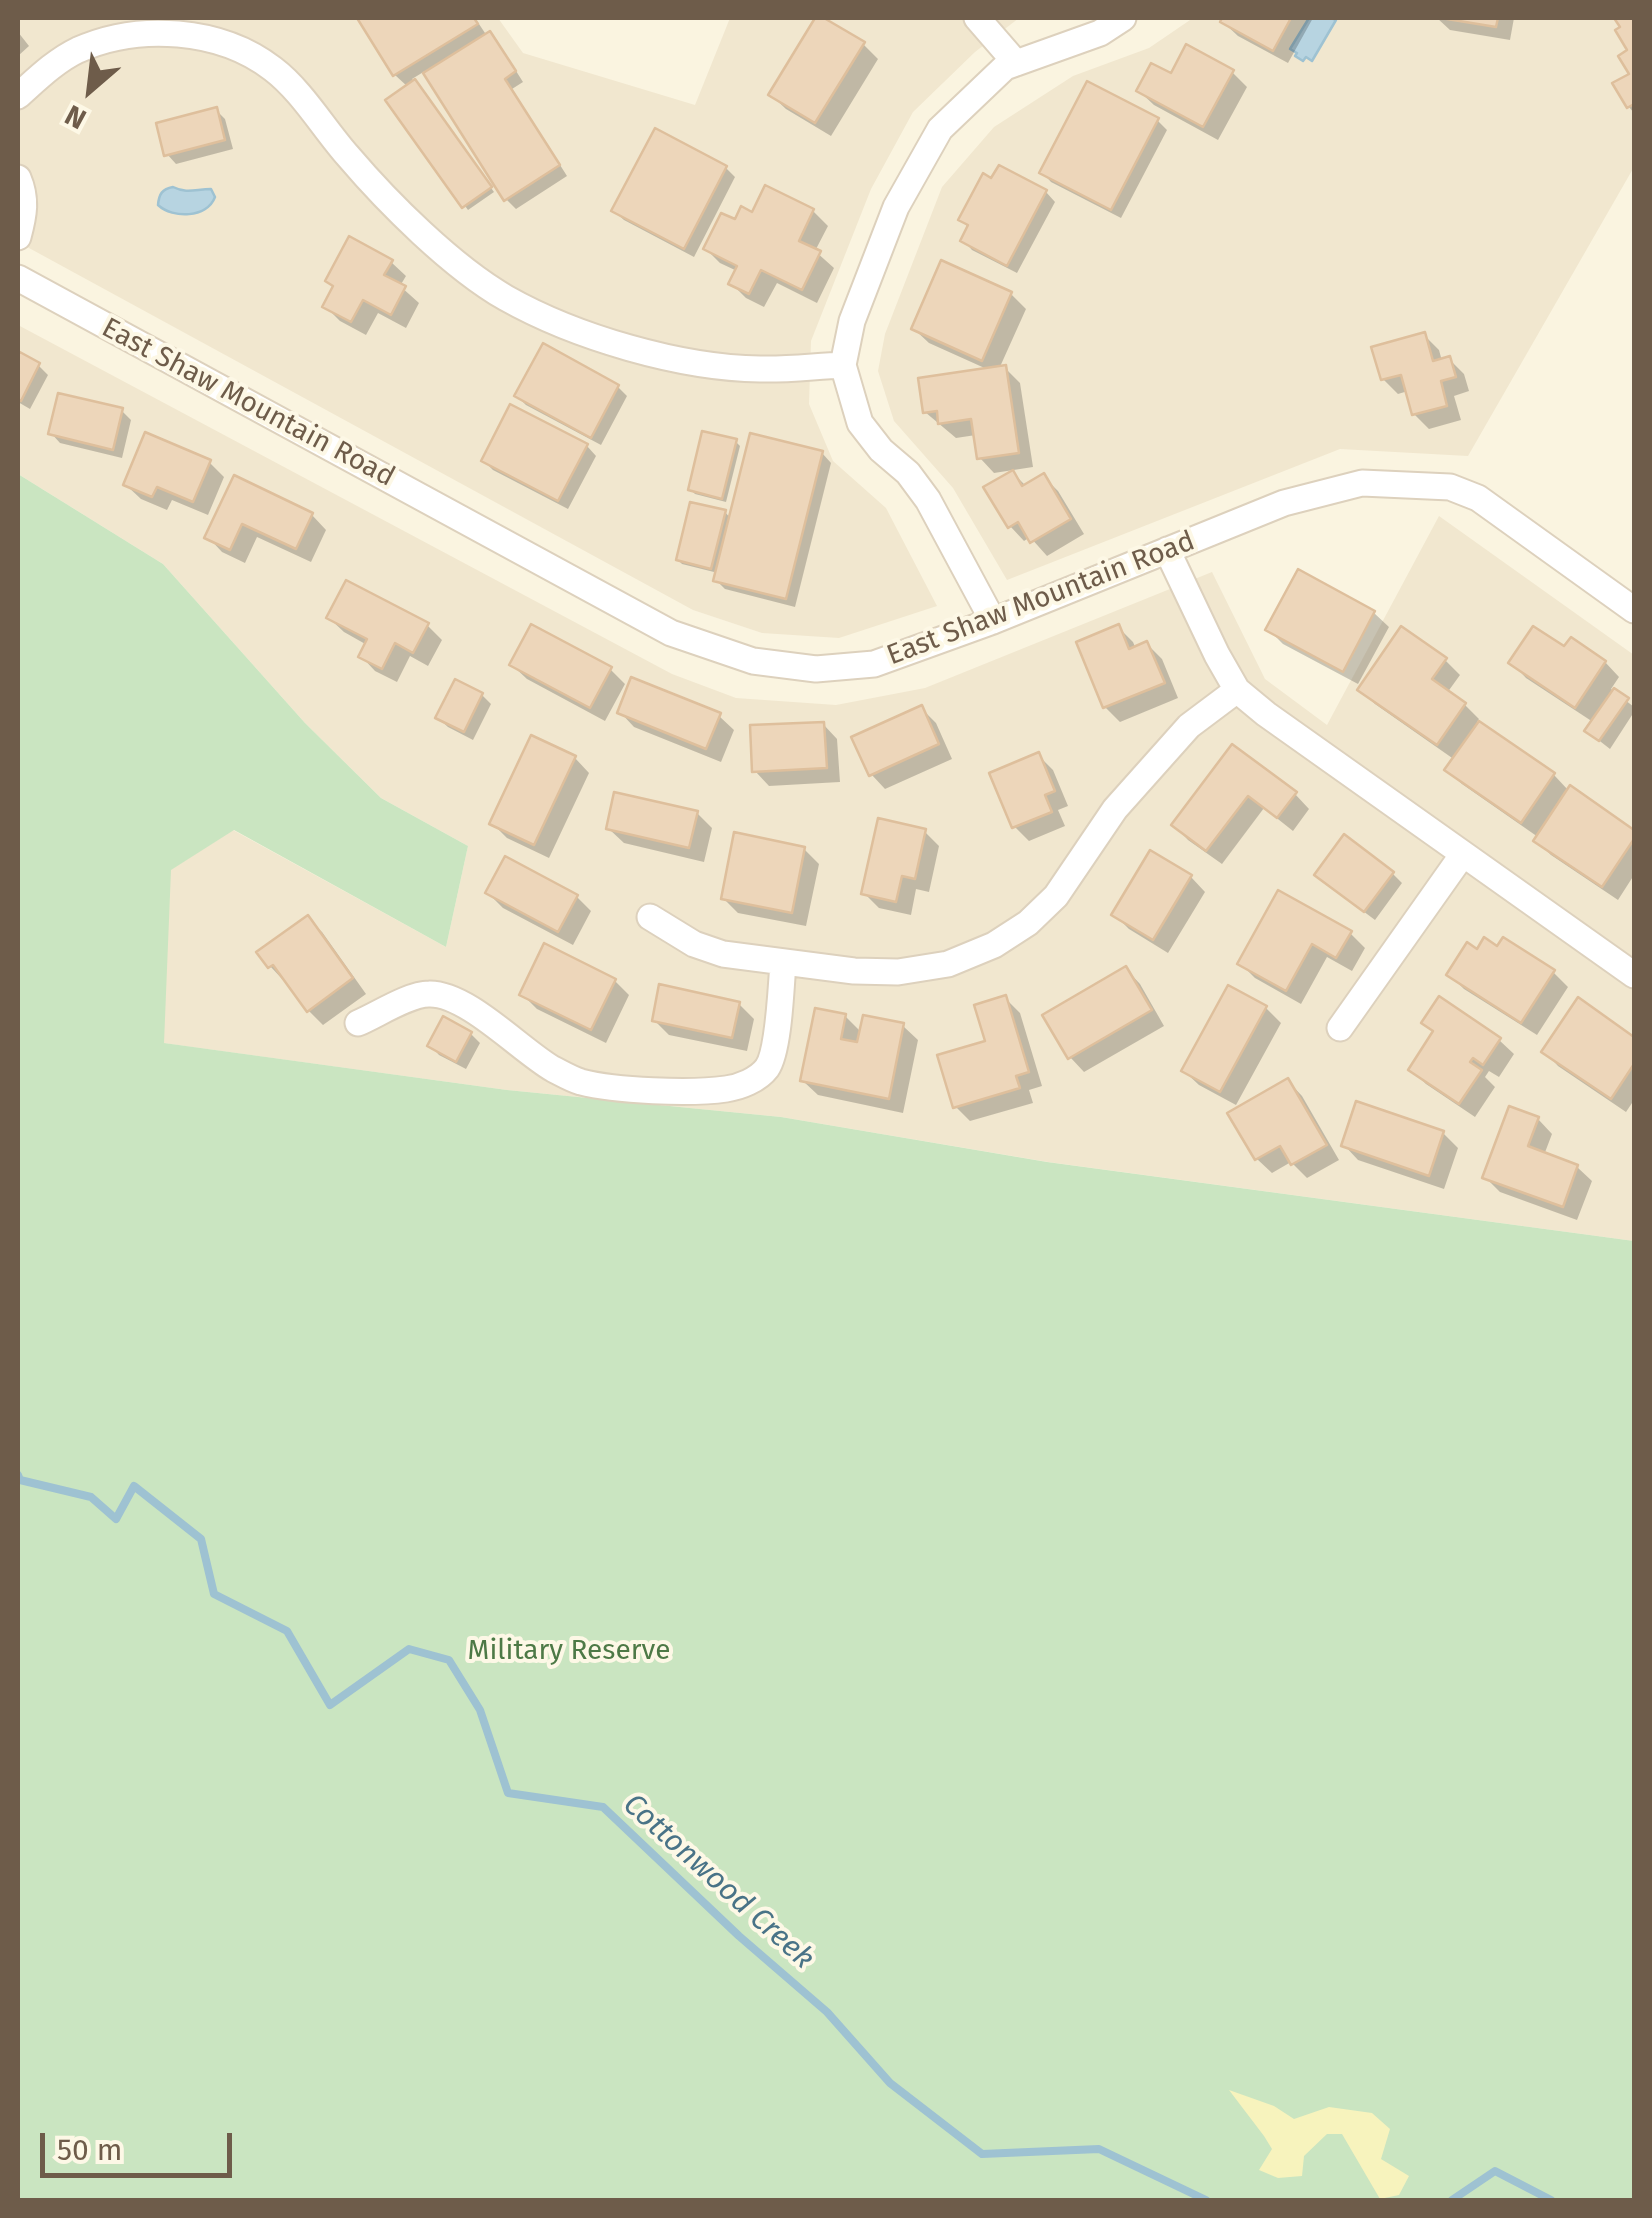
<!DOCTYPE html>
<style>
body{margin:0}
#map{position:relative;width:1652px;height:2218px;overflow:hidden;background:#faf4e0;font-family:"Fira Sans",sans-serif}
canvas{display:block}
.frame{position:absolute;inset:0;border:20px solid #6e5c4a;pointer-events:none}
.north{position:absolute;left:40px;top:40px;width:100px;height:100px;-webkit-text-stroke:8px #fdf8e6;paint-order:stroke;rotate:208deg;font-size:28px;font-weight:700;line-height:40px;text-align:center;color:#6e5c4a}
.north::after{content:'';display:block;margin:auto;width:35px;height:45px;background:#6e5c4a;clip-path:polygon(50% 0,100% 100%,50% 72%,0 100%)}
.scale{position:absolute;left:40px;top:2133px;width:192px;height:45px;box-sizing:border-box;border:5px solid #6e5c4a;border-top:0;padding-left:12px;font-size:30px;line-height:35px;white-space:nowrap;color:#6e5c4a;-webkit-text-stroke:8px #fdf8e6;paint-order:stroke}
</style>
<div id="map">
<canvas width="1652" height="2218"></canvas>
<div class="frame"></div>
<div class="north">N</div>
<div class="scale">50 m</div>
</div>
<script>
const ctx = document.querySelector('canvas').getContext('2d');
ctx.lineJoin = 'round';
function fill(path, color) { ctx.fillStyle = color; ctx.fill(path, 'evenodd'); }
function strokePath(path, color, width, dash) { ctx.strokeStyle = color; ctx.lineWidth = width; ctx.lineCap = dash ? 'butt' : 'round'; ctx.setLineDash(dash || []); ctx.stroke(path); }
function drawText(font, color, halo, rows, align = 'center') {
  ctx.font = font + ' "Fira Sans",sans-serif'; ctx.lineWidth = 8; ctx.setLineDash([]); ctx.textBaseline = 'middle'; ctx.strokeStyle = halo; ctx.fillStyle = color; for (const [text, x, y, turn = 0] of rows) {
    ctx.save(); ctx.translate(x, y); ctx.rotate((+turn || 0) * Math.PI / 180); ctx.textAlign = isNaN(turn) ? turn : align; if (halo) ctx.strokeText(text, 0, 0); ctx.fillText(text, 0, 0); ctx.restore();
  }
}
const residential = new Path2D(`
 M18 18H498L523 53 695 105 730 18H1019L975 52 913 112 871 189 811 341 809 404 833 461 886 508 937 606 839 638 762 633 693 610 18 242Z
 M1193 18H1634V167L1468 456 1340 449 1007 580 953 488 894 421 878 371 885 334 942 187 994 127 1073 76 1149 48Z
 M18 325 672 674 736 698 836 705 925 688 1212 572 1265 679 1327 725 1439 516 1634 655V1241L1048 1162 781 1117 507 1090 163 1043 170 870 233 830 446 947 468 846 381 798 305 723 163 564 18 474Z`);
const green = new Path2D(`
 M18 474 163 564 305 723 381 798 468 846 446 947 234 830 171 870 164 1043 507 1090 781 1117 1047 1162 1634 1241V2200H18Z`);
const sand = new Path2D(`
 M1229 2090 1274 2106 1294 2119 1329 2107 1372 2113 1390 2129 1381 2159 1409 2176 1399 2195 1380 2199 1342 2134H1327L1304 2156 1302 2176 1278 2178 1259 2170 1272 2149 1264 2136Z`);
const water = new Path2D(`
 M1309 18H1331L1336 20 1312 61 1306 57 1303 61 1295 56 1297 53 1290 49Z
 M173 187C187 194 196 189 211 189L215 197C207 218 173 219 158 205 159 194 162 189 173 187Z`);
const shadow = new Path2D(`
 M360 18H475L487 36 490 34 499 44 523 82 512 89 567 176 516 209 506 199 425 71 412 79 494 192 468 210 389 101 408 87 395 75Z
 M818 18 863 44 878 59 831 136 786 109 771 95Z
 M1225 18H1313L1288 63 1238 36 1223 22Z
 M1437 18H1514L1510 40 1450 30Z
 M1617 18H1634V113L1629 107 1632 75 1631 51 1623 28Z
 M18 32 29 46 18 56Z
 M1232 72 1247 87 1218 140 1154 105 1139 91Z
 M216 110 225 119 233 149 176 164 167 154Z
 M1157 120 1167 130 1121 218 1051 182 1042 172Z
 M726 168 735 177 694 257 624 220 614 211Z
 M1000 168 1046 192 1055 202 1017 273 972 250 963 240 969 228 961 220 992 181Z
 M813 211 828 226 815 251 834 268 817 303 777 283 764 307 746 298 731 283 737 271 720 263 706 249 736 222Z
 M391 262 406 276 400 286 419 303 406 328 378 313 366 335 340 321 325 306 335 288 328 281Z
 M1011 294 1026 309 999 369 1005 368 1020 383 1033 467 994 473 980 458 976 435 956 438 925 412 989 370 929 343 914 329Z
 M1424 335 1439 350 1442 361 1449 359 1464 374 1469 391 1454 396 1461 420 1429 429 1414 414 1408 391 1398 394 1383 379Z
 M18 354 39 366 48 375 30 409 18 402Z
 M618 387 627 396 601 445 526 405 517 396Z
 M122 411 131 420 122 458 60 443 51 433Z
 M736 442 740 446 726 502 695 494 691 490Z
 M587 446 596 456 568 509 493 470 484 461Z
 M822 453 831 463 795 607 725 589 716 580 718 573 682 564 678 560 725 512 731 519Z
 M209 462 224 477 208 515 172 500 167 510 141 499 126 485Z
 M1013 473 1026 486 1043 476 1058 491 1084 534 1047 556 1030 537 1024 541 1010 526Z
 M235 479 312 515 326 530 311 562 257 537 245 563 222 552 208 537Z
 M1374 613 1389 627 1358 684 1283 644 1268 629Z
 M329 618 427 625 442 640 428 666 410 656 397 682 375 671 361 656 367 645 344 632Z
 M1118 627 1133 642 1136 649 1147 644 1162 659 1178 698 1120 722 1105 707Z
 M1565 650 1605 662 1619 677 1611 689 1634 707V712L1610 749 1587 731 1593 722 1526 678 1512 663Z
 M1445 660 1460 675 1447 693 1465 705 1479 719 1477 722 1554 775 1569 791 1570 789 1634 833V875L1618 900 1551 855 1536 840 1538 837 1462 784 1447 770 1455 760 1375 704 1360 689Z
 M512 665 610 669 625 684 605 721 527 679Z
 M482 695 491 704 473 740 448 727 438 718Z
 M921 708 936 723 952 759 885 789 871 774Z
 M620 712 719 716 734 730 721 762 634 727Z
 M823 724 837 739 840 782 769 786 755 771Z
 M1232 747 1295 794 1309 809 1293 831 1264 808 1222 864 1188 840 1174 825Z
 M1038 755 1053 770 1068 806 1058 810 1065 826 1029 841 1014 826Z
 M575 758 589 773 549 858 507 838 492 823Z
 M697 813 712 828 704 862 624 843 609 829Z
 M924 831 939 846 929 892 916 889 911 915 879 908 864 893Z
 M804 849 819 864 806 926 738 913 723 898Z
 M1151 853 1191 877 1205 892 1168 953 1129 929 1114 914Z
 M1393 874 1402 883 1375 920 1327 884Z
 M488 893 577 897 591 911 573 945 503 908Z
 M307 918 322 932 366 994 323 1025 308 1010 286 979 284 981 270 966Z
 M1350 933 1365 948 1352 971 1327 957 1301 1004 1255 978 1240 963Z
 M1478 952 1553 972 1568 987 1537 1035 1464 989 1449 974Z
 M1126 969 1140 984 1164 1026 1084 1072 1070 1057Z
 M615 981 629 995 606 1043 537 1009 522 994Z
 M1229 988 1266 1008 1281 1023 1236 1105 1199 1085 1184 1071Z
 M1005 998 1020 1013 1042 1086 1029 1090 1033 1103 970 1121 955 1106Z
 M1578 1000 1634 1039V1100L1626 1112 1558 1066 1544 1051Z
 M739 1004 754 1019 747 1051 669 1035 654 1020Z
 M845 1016 862 1033 903 1026 918 1040 903 1113 818 1095 803 1081Z
 M1424 1023 1499 1040 1514 1054 1499 1077 1489 1071 1485 1077 1495 1087 1475 1117 1426 1084 1411 1069 1435 1034Z
 M471 1034 480 1043 466 1069 439 1055 430 1045Z
 M1288 1081 1302 1096 1339 1160 1307 1178 1291 1162 1272 1173 1257 1159Z
 M1538 1119 1552 1134 1544 1155 1577 1167 1592 1181 1577 1220 1500 1192 1485 1177Z
 M1443 1133 1458 1148 1444 1189 1358 1160 1344 1145Z`);
const stream = new Path2D(`
 M18 1475 20 1480 91 1497 116 1519 134 1486 201 1539 214 1594 287 1631 330 1705 409 1649 449 1660 480 1710 508 1793 603 1807 739 1936 827 2012 890 2083 982 2154 1099 2149 1206 2200
 M1452 2200 1495 2171 1551 2200`);
const building = new Path2D(`
 M357 18H474L478 24 393 76Z
 M815 18H824L865 42 815 123 768 95Z
 M1222 18H1291L1273 51 1220 22Z
 M1441 18H1498L1496 27Z
 M1614 18H1634V104L1627 108 1612 83 1629 74 1618 56 1627 50 1615 30 1620 27Z
 M490 31 516 71 505 79 560 165 504 201 423 73Z
 M1186 44 1234 70 1203 127 1136 91 1151 63 1171 73Z
 M415 79 492 187 462 208 385 100Z
 M1087 81 1159 118 1111 210 1039 173Z
 M217 107 225 140 164 156 156 123Z
 M655 128 727 166 684 249 611 211Z
 M999 165 1047 190 1007 266 960 241 968 225 958 220 983 173 991 178Z
 M765 185 814 209 799 241 821 251 802 290 761 270 749 294 728 284 737 266 703 249 721 213 735 219 741 206 752 212Z
 M349 236 393 260 384 275 406 286 391 315 363 300 351 322 322 307 333 286 325 281Z
 M941 260 1012 292 982 361 911 329Z
 M1425 332 1433 361 1450 356 1456 377 1441 381 1447 406 1412 415 1401 375 1381 380 1371 347Z
 M543 343 619 385 591 438 514 396Z
 M18 351 40 363 21 401 18 399Z
 M1006 365 1019 453 977 459 971 419 938 424 937 411 923 413 918 378Z
 M58 393 123 408 113 450 48 434Z
 M510 404 588 444 558 501 481 461Z
 M702 431 737 439 722 499 688 490Z
 M145 432 211 460 193 502 157 487 152 497 123 485Z
 M750 433 823 451 786 599 713 581Z
 M1013 470 1022 486 1044 473 1071 519 1030 543 1018 522 1008 528 983 487Z
 M234 475 313 513 296 549 242 524 230 550 204 538Z
 M690 502 726 510 711 569 676 560Z
 M1298 569 1375 611 1343 672 1265 630Z
 M346 580 429 623 413 653 395 643 382 669 358 657 367 639 326 618Z
 M531 624 612 667 590 708 509 665Z
 M1119 624 1129 649 1147 641 1165 683 1103 708 1076 642Z
 M1401 626 1447 658 1432 679 1466 703 1437 745 1357 690Z
 M1533 626 1564 646 1571 637 1606 661 1575 708 1508 663Z
 M631 677 721 713 706 749 617 713Z
 M455 679 483 693 464 732 435 718Z
 M1614 688 1629 698 1599 741 1584 731Z
 M922 705 939 744 869 776 851 737Z
 M1479 721 1555 773 1521 823 1444 770Z
 M824 722 827 768 752 772 750 725Z
 M531 735 576 756 534 845 489 824Z
 M1232 744 1297 792 1277 818 1248 796 1206 851 1171 825Z
 M1039 752 1055 791 1045 795 1052 812 1012 828 989 773Z
 M1570 785 1634 830V839L1602 887 1533 841Z
 M614 792 698 811 689 848 606 829Z
 M878 818 926 829 915 879 902 876 896 902 861 894Z
 M734 832 805 847 792 913 721 899Z
 M1344 834 1394 872 1364 912 1314 875Z
 M1150 850 1192 875 1153 940 1111 915Z
 M505 856 578 895 558 932 485 893Z
 M1278 890 1352 931 1336 958 1312 944 1286 991 1237 964Z
 M308 915 353 978 307 1012 273 965 268 968 256 952Z
 M1484 937 1497 946 1503 937 1555 970 1521 1023 1446 975 1467 942 1477 949Z
 M544 943 616 979 591 1030 519 995Z
 M1126 966 1152 1010 1068 1059 1042 1015Z
 M659 984 740 1002 732 1038 652 1021Z
 M1228 985 1267 1006 1220 1092 1181 1071Z
 M1006 995 1029 1072 1016 1076 1020 1088 953 1108 937 1055 985 1041 974 1005Z
 M1439 996 1501 1038 1483 1065 1473 1058 1470 1062 1482 1070 1459 1104 1408 1070 1433 1031 1421 1023Z
 M1578 997 1634 1037V1064L1611 1099 1541 1052Z
 M815 1008 846 1014 841 1039 857 1042 863 1015 904 1023 889 1099 800 1081Z
 M443 1016 472 1032 456 1062 427 1046Z
 M1288 1078 1327 1145 1291 1165 1280 1146 1255 1160 1227 1113Z
 M1356 1101 1444 1131 1429 1176 1341 1146Z
 M1509 1106 1539 1117 1528 1146 1578 1165 1563 1207 1482 1178Z`);
const minor = new Path2D(`
 M977 18 1016 63
 M18 96C36 80 55 61 78 50 138 23 220 28 273 69 302 91 324 129 348 156 388 203 452 267 506 298 575 337 680 368 760 369 787 370 816 366 843 365
 M18 178C27 199 24 215 18 237
 M18 278 671 633 753 661 816 669 874 664 993 621 1284 503 1362 483 1450 487 1478 498 1634 610
 M1167 550 1217 655 1237 690 1266 714 1634 975
 M993 621 928 500 908 473 881 450 860 423 843 365 852 321 896 207 940 129 1005 67 1100 33 1123 18
 M650 917 694 944 723 954 854 971 898 972 948 964 994 945 1028 923 1056 896 1115 809 1189 726 1237 690
 M358 1023C377 1015 409 994 429 994 467 993 520 1050 553 1069 561 1073 571 1079 581 1082 616 1091 690 1094 726 1089 740 1087 758 1080 767 1068 779 1051 781 986 783 963
 M1340 1028 1463 854`);
const streetNames = [
 ["East Shaw Mountain Road",248,403,28],
 ["East Shaw Mountain Road",1041,599,-21]
];
const parkNames = [
 ["Military Reserve",569,1651]
];
const waterNames = [
 ["Cottonwood Creek",718,1882,42]
];
fill(residential, '#f1e7cf');
fill(green, '#cae5c1');
fill(sand, '#f7f3bd');
fill(water, '#b7d4e1');
strokePath(water, '#9ec2d2', 2.5);
fill(shadow, '#0003');
strokePath(stream, '#9ec2d2', 8);
fill(building, '#edd6ba');
strokePath(building, '#debf9c', 2.5);
strokePath(minor, '#ddd1bd', 29);
strokePath(minor, '#fff', 25);
drawText('28px', '#6e5c4a', '#fdf8e6', streetNames);
drawText('28px', '#4d7946', '#fdf8e6', parkNames);
drawText('italic 30px', '#497387', '#fdf8e6', waterNames);
</script>
